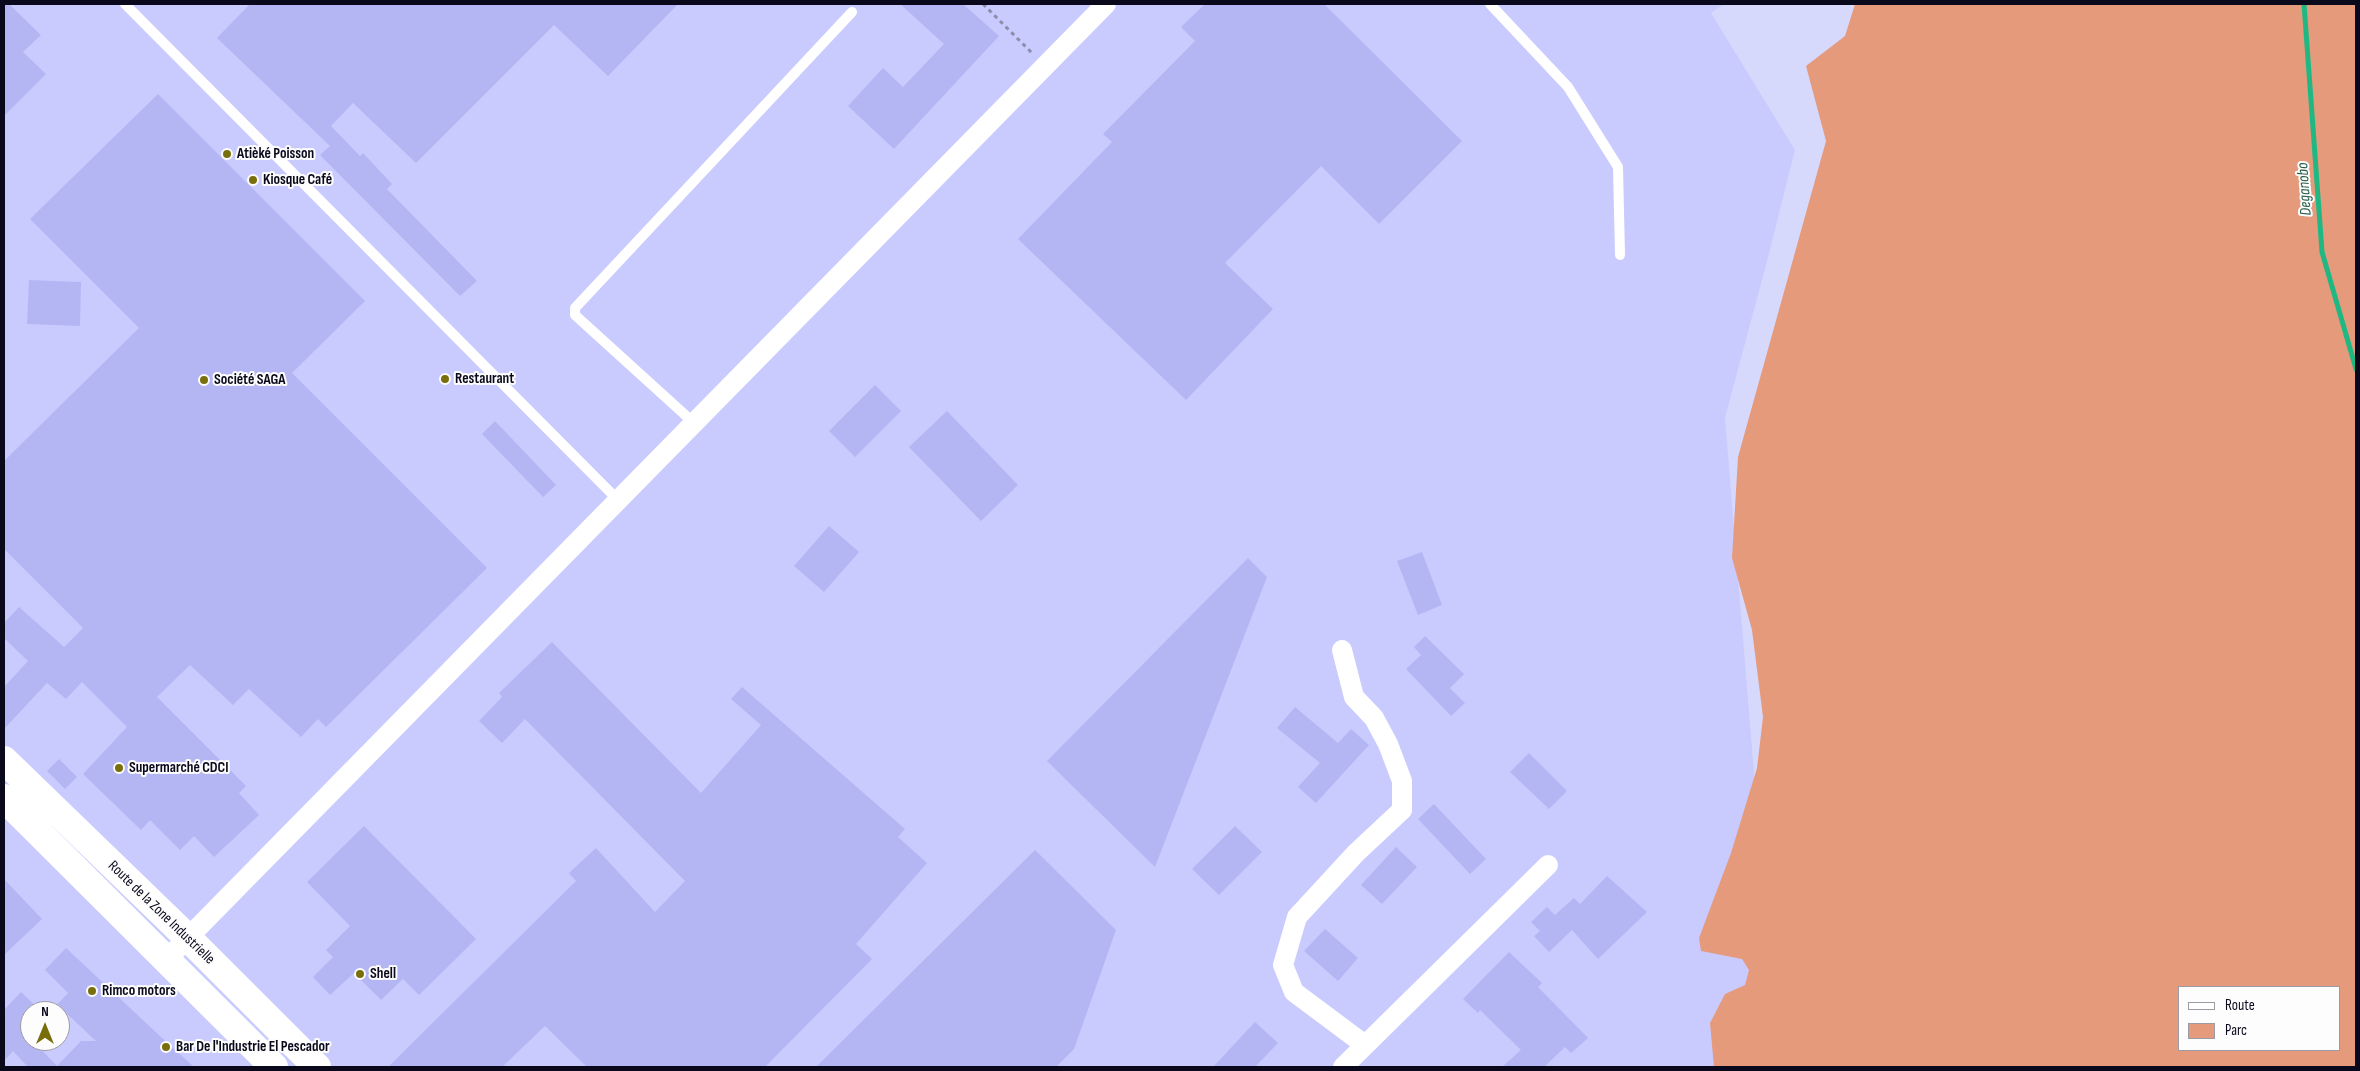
<!DOCTYPE html>
<meta charset="utf-8">
<style>
body{margin:0}
#map{position:relative;width:2360px;height:1071px;overflow:hidden;background:#d7d9fc;font-family:"Sofia Sans Condensed",sans-serif}
canvas{display:block}
.frame{position:absolute;inset:0;border:5px solid #0a091c;pointer-events:none}
.legend{position:absolute;left:2178px;top:986px;width:162px;height:65px;box-sizing:border-box;background:#fdfdfd;border:1px solid #9c9ba3;margin:0;padding:6px 9px;list-style:none;font-size:15px;color:#0a091c}
.legend li{display:flex;align-items:center;gap:10px;height:25px}
.legend b{width:25px;border:1px solid #9c9ba3}
.north{position:absolute;left:20px;top:1001px;width:50px;height:50px;box-sizing:border-box;background:#fdfdfd;border:1px solid #9c9ba3;border-radius:50%;rotate:0deg;font-size:14px;font-weight:700;line-height:20px;text-align:center;color:#0a091c}
.north::after{content:'';display:block;margin:auto;width:18px;height:22px;background:#796e0c;clip-path:polygon(50% 0,100% 100%,50% 72%,0 100%)}
</style>
<div id="map">
<canvas width="2360" height="1071"></canvas>
<div class="frame"></div>
<ul class="legend">
<li><b style="height:6px;background:#fff"></b>Route</li>
<li><b style="height:14px;background:#e59a7c"></b>Parc</li>
</ul>
<div class="north">N</div>
</div>
<script>
const ctx = document.querySelector('canvas').getContext('2d');
ctx.lineJoin = 'round';
function fill(path, color) { ctx.fillStyle = color; ctx.fill(path, 'evenodd'); }
function strokePath(path, color, width, dash) { ctx.strokeStyle = color; ctx.lineWidth = width; ctx.lineCap = dash ? 'butt' : 'round'; ctx.setLineDash(dash || []); ctx.stroke(path); }
function drawText(font, color, halo, rows, align = 'center') {
  ctx.font = font + ' "Sofia Sans Condensed",sans-serif'; ctx.lineWidth = 4; ctx.setLineDash([]); ctx.textBaseline = 'middle'; ctx.strokeStyle = halo; ctx.fillStyle = color; for (const [text, x, y, turn = 0] of rows) {
    ctx.save(); ctx.translate(x, y); ctx.rotate((+turn || 0) * Math.PI / 180); ctx.textAlign = isNaN(turn) ? turn : align; if (halo) ctx.strokeText(text, 0, 0); ctx.fillText(text, 0, 0); ctx.restore();
  }
}
const built = new Path2D(`
 M4 4H1724L1711 13 1795 150 1770 250 1725 418 1778 1067H4ZM30 1011H60V1041H30Z`);
const green = new Path2D(`
 M1855 4H2356V1067H1714L1710 1023 1725 994 1745 985 1749 970 1742 959 1701 951 1699 938 1731 853 1757 768 1763 717 1752 630 1732 558 1738 457 1826 141 1806 66 1845 36ZM2179 987H2339V1050H2179Z`);
const stream = new Path2D(`
 M2304 4 2322 252 2356 369`);
const building = new Path2D(`
 M4 4H9L41 35 23 52 46 74 4 116Z
 M250 4H678L608 76 554 25 416 163 353 103 331 126 360 156 363 153 392 184 387 189 477 281 460 296 320 155 330 146 217 38Z
 M900 4H963L999 36 894 149 848 106 883 68 903 87 944 44Z
 M1205 4H1324L1462 141 1379 224 1321 166 1225 263 1273 309 1186 400 1018 239 1112 142 1103 134 1195 41 1181 27Z
 M158 94 365 301 292 373 487 568 326 727 318 719 301 737 249 689 233 705 190 665 157 697 246 786 239 793 259 815 214 857 194 836 180 850 150 820 141 830 83 774 127 727 82 682 66 699 47 683 4 729V687L28 661 4 638V623L19 607 64 647 83 628 4 549V461L139 328 30 219Z
 M29 280 81 282 80 326 27 324Z
 M875 385 901 411 855 457 829 431Z
 M947 411 1018 485 981 521 909 447Z
 M495 421 556 485 543 497 482 434Z
 M829 526 859 552 824 592 794 566Z
 M1422 552 1442 605 1418 615 1397 561Z
 M1248 558 1267 577 1155 867 1047 761Z
 M1425 636 1464 674 1450 688 1465 703 1451 716 1406 669 1421 655 1414 647Z
 M552 642 701 793 761 725 731 699 742 687 905 829 898 837 927 863 856 944 872 959 765 1067H587L545 1026 502 1067H388L576 881 569 873 596 848 655 912 685 881 525 719 502 743 479 721 502 697 499 693Z
 M1295 707 1338 743 1351 729 1369 745 1316 803 1298 787 1320 763 1277 728Z
 M1529 753 1567 791 1549 809 1510 772Z
 M59 759 77 777 65 789 47 771Z
 M1434 804 1486 859 1470 874 1418 819Z
 M364 826 476 939 419 995 403 979 381 1000 354 973 330 995 313 977 333 957 326 950 350 926 307 882Z
 M1235 826 1262 852 1219 895 1192 869Z
 M1396 847 1417 867 1382 904 1361 885Z
 M1035 850 1116 930 1074 1049 1056 1067H816Z
 M1607 876 1647 912 1598 959 1572 930 1549 952 1534 936 1540 931 1531 922 1547 907 1555 915 1574 898 1580 904Z
 M4 879 42 919 4 955Z
 M1325 929 1358 958 1338 981 1304 951Z
 M66 948 161 1037 194 1067H28L13 1051 4 1061V1010L21 992 41 1011H30V1041H33L57 1066 81 1041H96L64 1011H51L68 993 45 970Z
 M1509 952 1542 983 1538 987 1588 1038 1571 1053 1565 1047 1544 1067H1502L1521 1050 1480 1010 1478 1013 1463 999Z
 M1255 1022 1278 1043 1255 1067H1213Z`);
const path = new Path2D(`
 M983 4 1032 53`);
const service = new Path2D(`
 M125 4 618 500
 M1490 4 1568 87 1618 167 1620 255
 M694 423 575 315V308L852 12`);
const minor = new Path2D(`
 M1342 650 1354 697 1374 718 1388 744 1402 781V810L1356 853 1297 917 1283 965 1294 992 1365 1045
 M167 959 1106 4
 M1343 1067 1548 865`);
const secondary = new Path2D(`
 M4 760 188 938 317 1067
 M4 798 274 1067`);
const markers = [
 [227,154,5,"#796e0c"],
 [253,180,5,"#796e0c"],
 [445,379,5,"#796e0c"],
 [204,380,5,"#796e0c"],
 [119,768,5,"#796e0c"],
 [360,974,5,"#796e0c"],
 [92,991,5,"#796e0c"],
 [166,1047,5,"#796e0c"]
];
const poiNames = [
 ["Atièké Poisson",237,154],
 ["Kiosque Café",263,180],
 ["Restaurant",455,379],
 ["Société SAGA",214,380],
 ["Supermarché CDCI",129,768],
 ["Shell",370,974],
 ["Rimco motors",102,991],
 ["Bar De l'Industrie El Pescador",176,1047]
];
const streetNames = [
 ["Route de la Zone Industrielle",161,913,44]
];
const waterNames = [
 ["Deganobo",2305,189,-94]
];
fill(built, '#c9cbff');
fill(green, '#e59a7c');
strokePath(stream, '#20b882', 5);
fill(building, '#b4b6f4');
strokePath(path, '#8d8eac', 3, [4, 4]);
strokePath(service, '#fff', 10);
strokePath(minor, '#fff', 20);
strokePath(secondary, '#fff', 28);
for (const [x, y, r, color] of markers) { const dot = new Path2D(); dot.arc(x, y, r, 0, 2 * Math.PI); ctx.fillStyle = color; ctx.fill(dot); strokePath(dot, '#fdfdfd', 2); }
drawText('bold 15px', '#0a091c', '#fdfdfd', poiNames, 'left');
drawText('15px', '#0a091c', '#fdfdfd', streetNames);
drawText('italic 16px', '#255b44', '#fdfdfd', waterNames);
</script>
